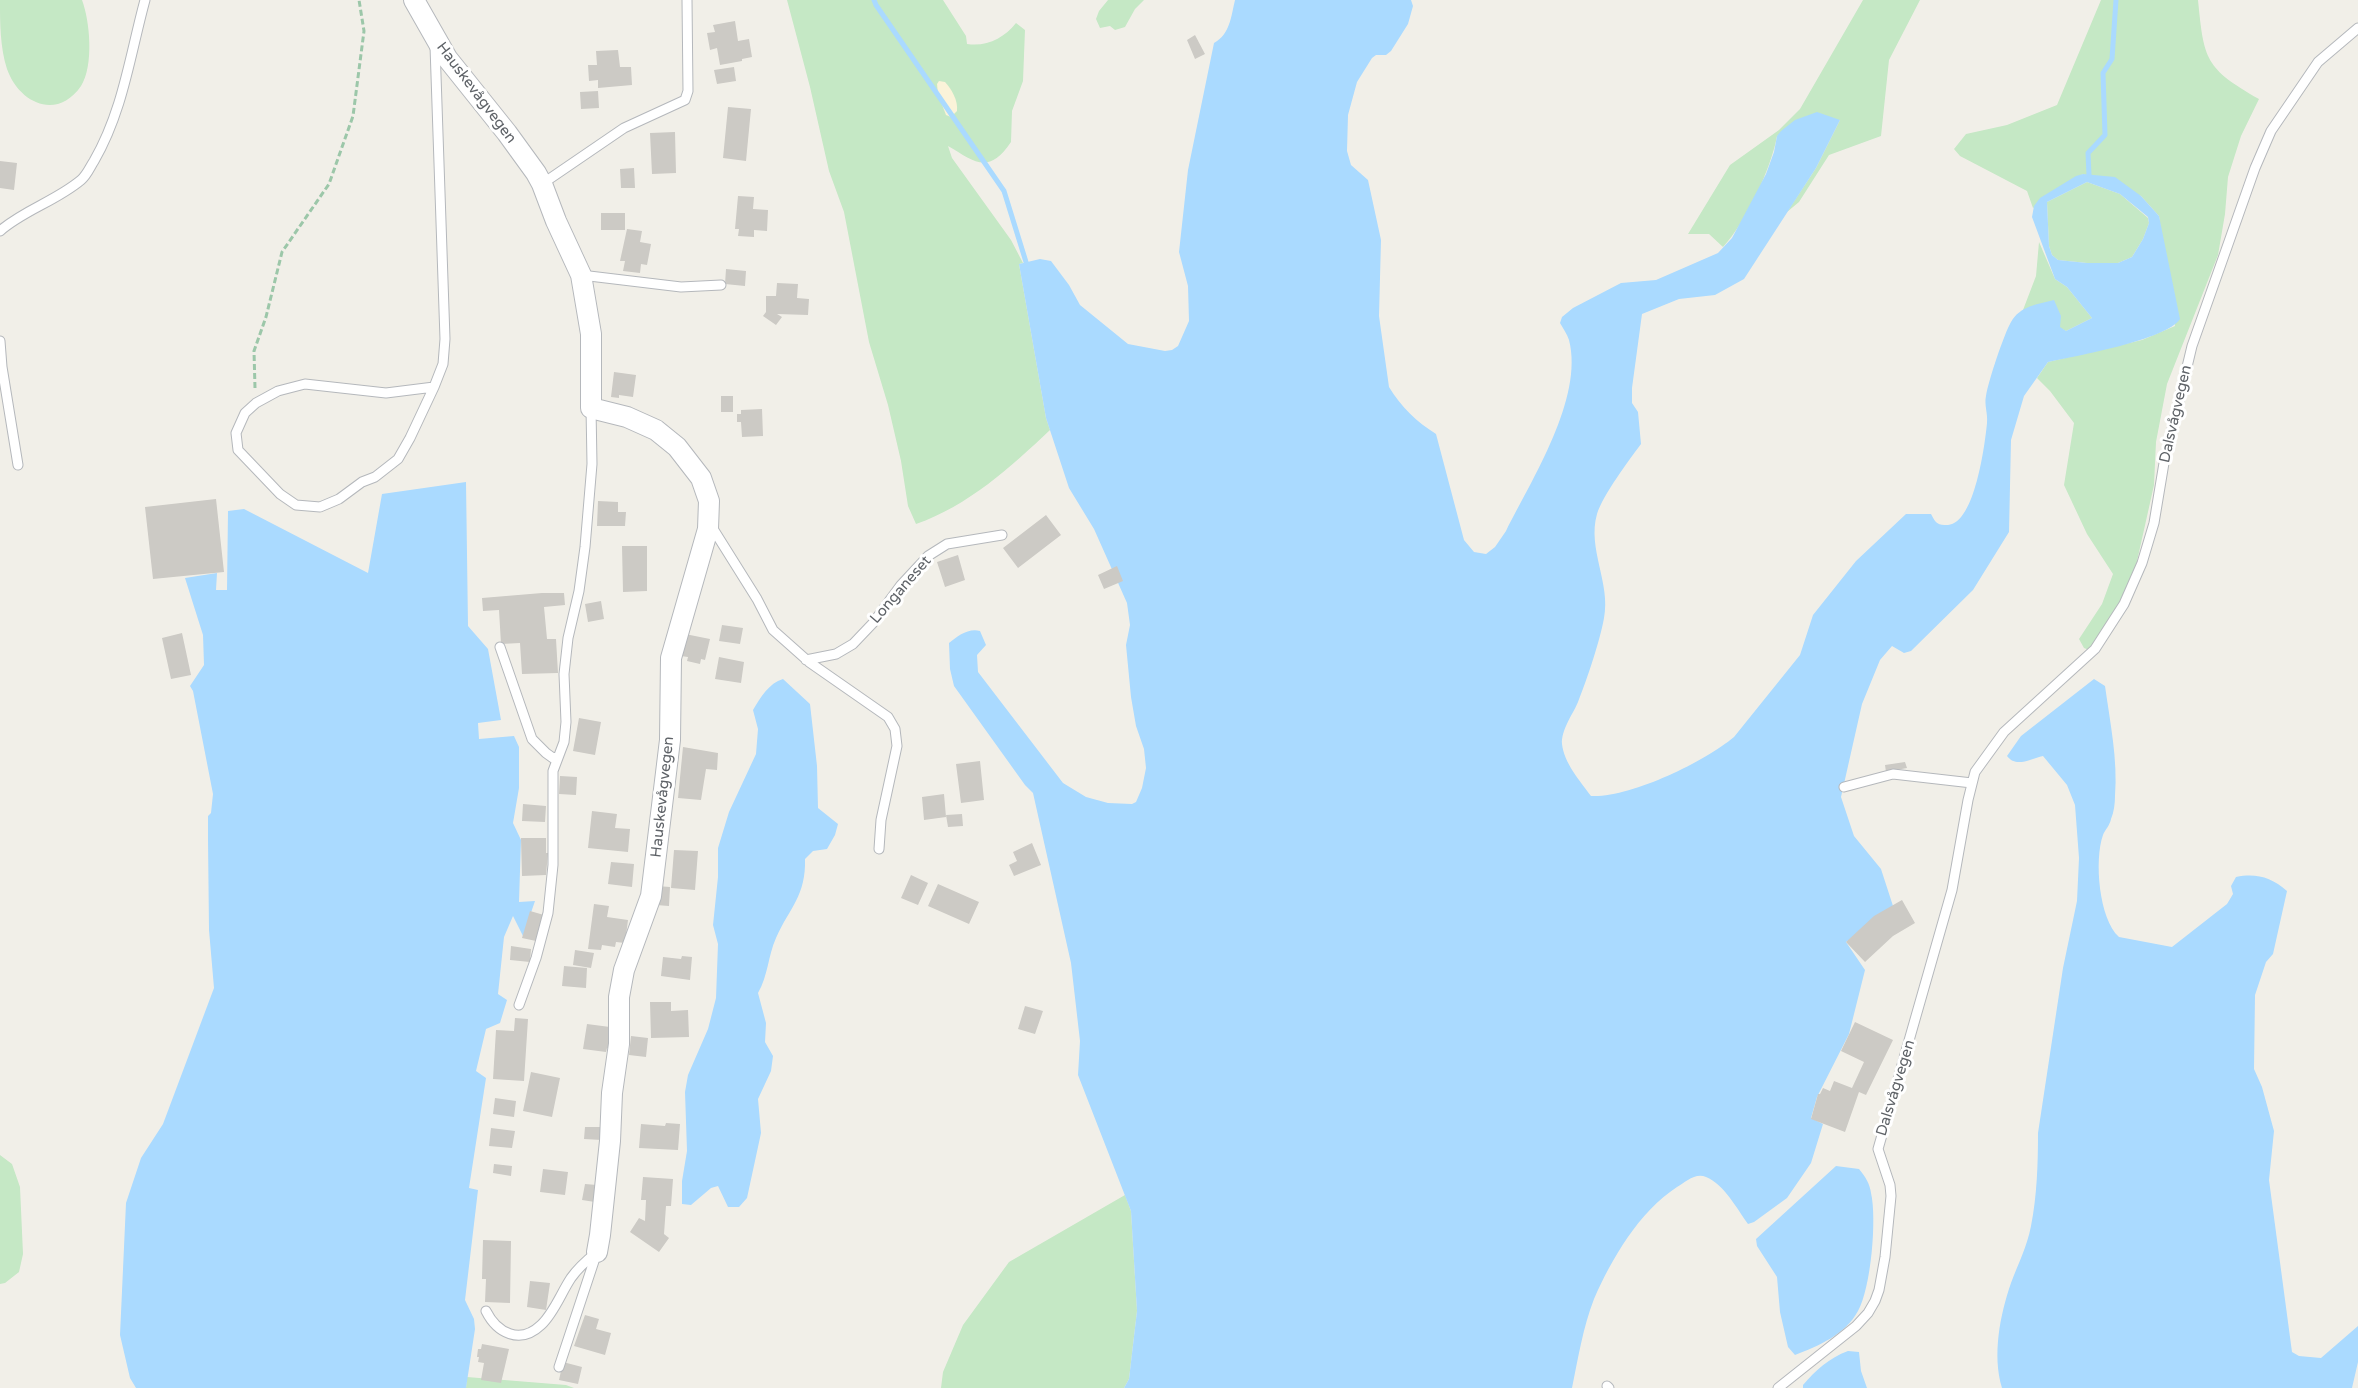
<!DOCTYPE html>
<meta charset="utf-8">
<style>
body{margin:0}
canvas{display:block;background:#f1efe8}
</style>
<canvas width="2358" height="1388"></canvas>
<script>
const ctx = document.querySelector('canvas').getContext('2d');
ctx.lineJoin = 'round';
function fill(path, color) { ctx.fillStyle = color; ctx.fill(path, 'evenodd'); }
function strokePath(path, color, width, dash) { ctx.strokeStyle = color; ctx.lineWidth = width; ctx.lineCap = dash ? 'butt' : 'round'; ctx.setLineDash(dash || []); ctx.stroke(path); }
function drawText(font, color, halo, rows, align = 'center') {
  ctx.font = font + ' "Varela Round",sans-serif'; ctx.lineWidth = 6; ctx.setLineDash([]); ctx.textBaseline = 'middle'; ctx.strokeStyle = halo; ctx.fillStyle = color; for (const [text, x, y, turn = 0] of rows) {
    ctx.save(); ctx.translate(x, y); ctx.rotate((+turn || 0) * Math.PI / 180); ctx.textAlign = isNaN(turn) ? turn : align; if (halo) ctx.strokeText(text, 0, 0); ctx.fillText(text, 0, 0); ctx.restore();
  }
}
const green = new Path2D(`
 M0 0H82C90 21 94 66 81 86 57 121 19 103 7 69 0 47 0 23 0 0Z
 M787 0H943L966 36 967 44C987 47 1004 38 1016 23L1025 30 1023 81 1012 111 1011 142C988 176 974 161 948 146L952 158 1011 240 1023 263 1019 264 1046 418 1050 430C1011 467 968 506 916 524L908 506 901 461 888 405 869 342 844 212 829 171 810 87Z
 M1108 0H1144L1135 9 1125 27 1115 30 1110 26 1100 28 1096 19 1099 11Z
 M1863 0H1920L1889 60 1881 136 1829 155 1799 202 1787 212 1816 168 1840 120 1777 136C1771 169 1746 222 1723 247L1709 234H1688L1730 165 1779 130 1800 109Z
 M2101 0H2198C2204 60 2205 68 2259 99L2241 136 2228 177 2225 214 2218 255 2167 384 2156 442 2154 485 2133 579 2121 611 2089 650 2084 648 2079 639 2102 604 2113 574 2087 534 2064 485 2074 423 2050 391 2037 378 2048 362 2142 340 2175 326 2159 216 2141 196 2083 174 2033 208 2027 191 1960 156 1954 149 1966 134 2007 125 2057 105Z
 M2087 182 2120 194 2148 218 2149 223 2143 239 2132 257 2118 263H2087L2058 260 2052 255 2049 246 2047 202Z
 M2039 242 2055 279 2067 287 2092 318 2066 331 2023 310 2036 276Z
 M0 1155 12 1164 20 1187 23 1254 19 1272 5 1283 0 1284Z
 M1125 1195 1131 1211 1137 1311 1129 1379 1124 1388H941L943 1372 963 1325 1009 1262Z
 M467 1377 566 1385 574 1388H466Z`);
const sand = new Path2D(`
 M939 81 945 82C952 90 958 100 957 111L951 117 946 115 938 94 937 84Z`);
const water = new Path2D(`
 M1235 0H1411L1413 6 1408 24 1391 51 1386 55H1376L1372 58 1357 82 1348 115 1347 151 1351 165 1368 180 1381 240 1379 316 1389 387C1401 407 1417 422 1436 434L1464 540 1474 552 1486 554 1495 547 1506 531C1532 479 1584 398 1569 340 1567 334 1563 328 1560 323L1562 317 1573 308 1621 283 1656 280 1718 253 1732 238 1766 174 1774 152 1777 136 1781 131 1795 120 1817 112 1840 120 1816 168 1744 279 1715 295 1679 299 1642 314 1632 388V403L1638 412 1641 444C1629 460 1603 495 1597 514 1587 549 1611 583 1604 618 1600 641 1587 679 1578 702 1573 714 1561 730 1562 744 1564 763 1580 781 1591 796 1630 798 1704 762 1734 737L1800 655 1813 615 1856 561 1906 514H1931C1936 524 1938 525 1948 525 1975 523 1985 444 1987 423 1988 414 1984 404 1986 396 1988 382 2004 334 2011 322 2020 306 2038 304 2054 300L2061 316 2060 327 2066 331 2092 318 2067 287 2055 279 2032 217 2034 206 2040 198 2076 176 2083 174 2115 177 2141 196 2159 216 2180 319C2166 340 2076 356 2048 362L2024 396 2011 440 2009 532 1973 590 1911 651 1904 653 1892 646 1880 660 1862 704 1841 797 1854 836 1881 869 1893 906 1846 942 1865 970 1849 1034 1817 1097 1811 1118 1823 1124 1811 1163 1787 1198 1754 1222 1748 1224C1737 1209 1724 1184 1706 1177 1696 1172 1685 1182 1677 1187 1639 1212 1612 1258 1594 1299 1583 1327 1578 1359 1572 1388H1124L1129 1379 1137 1311 1131 1211 1078 1075 1080 1041 1071 963 1033 793 1025 785 954 686 950 669 949 643C958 636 968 628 980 631L986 645 977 655 978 672 1063 783 1086 797 1108 803 1132 804 1136 802 1142 788 1146 768 1144 749 1136 726 1131 697 1126 645 1130 625 1127 603 1094 529 1069 488 1046 418 1019 264 1040 259 1051 261 1069 285 1080 305 1128 344 1165 351 1172 350 1178 346 1189 321 1188 286 1179 252 1188 170 1214 43C1230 34 1231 17 1235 0ZM2087 182 2120 194 2148 217 2149 223 2143 239 2132 257 2118 263H2087L2058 260 2052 255 2049 246 2047 202Z
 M466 482 468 626 488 649 501 720 478 723 479 739 514 736 519 747V788L513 823 521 840 519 902 535 901 523 936 513 916 504 937 498 994 507 1000 500 1023 486 1029 476 1071 486 1078 469 1188 478 1190 465 1300 474 1319 475 1329 466 1388H136L130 1378 120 1335 126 1203 141 1158 163 1124 214 988 209 930 208 840V816L211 813 213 794 193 691 190 686 204 665 203 635 185 578 217 573 216 590H227L228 511 244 509 368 573 382 494Z
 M783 679 810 704 817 766 818 808 838 824 835 835 827 849 813 851 805 859C806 896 790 907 776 938 768 956 768 976 758 993L766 1023 765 1042 773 1056 771 1071 758 1099 761 1133 747 1198 739 1207H728L718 1186 711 1188 691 1205 682 1204V1181L687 1151 685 1092 688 1075 708 1029 716 998 718 944 713 925 718 877V848L729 812 756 754 758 729 753 710C760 698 769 683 783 679Z
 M2094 679 2105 686C2110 722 2118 760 2115 796 2115 803 2114 812 2111 819 2110 825 2105 830 2103 835 2094 860 2099 919 2119 937L2172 947 2227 904 2233 894 2231 886 2236 877C2256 873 2271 877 2287 891L2273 954 2266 962 2255 995 2254 1069 2262 1087 2274 1131 2269 1180 2292 1352 2299 1356 2321 1358 2358 1326V1362L2352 1388H2002C1992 1355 2000 1315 2011 1283 2018 1264 2027 1247 2031 1226 2037 1196 2038 1164 2038 1133L2063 968 2077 901 2079 858 2075 805 2067 785 2043 756C2030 759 2016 768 2007 756L2021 736Z
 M1836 1166 1859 1169C1865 1176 1870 1184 1871 1193 1877 1219 1871 1288 1858 1311 1845 1335 1818 1346 1795 1355L1788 1347 1780 1312 1777 1277 1757 1246 1756 1239Z
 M1848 1351 1859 1352 1861 1371 1867 1388H1803V1385C1816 1370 1829 1358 1848 1351Z`);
const stream = new Path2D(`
 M874 0 876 5 1004 191 1026 262
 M2089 175 2088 153 2105 135 2103 73 2112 59 2116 0`);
const building = new Path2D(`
 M735 21 738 41 749 39 752 57 742 59V61L720 65 717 48 710 50 707 33 715 32 713 25Z
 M1195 35 1205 54 1195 59 1187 40Z
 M618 50 620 67H631L632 85 598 88V80L589 81 588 65H597L596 51Z
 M734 67 736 81 717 84 714 70Z
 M598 91 599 108 581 109 580 92Z
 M728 107 751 109 746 161 723 158Z
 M675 132 676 173 652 174 650 133Z
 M0 161 17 163 14 190 0 188Z
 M634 168 635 188H621L620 169Z
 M738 196 754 197 753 209 768 210 767 231 754 230V237L738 236 739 229H735Z
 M601 213H625V230H601Z
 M627 229 642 231 640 242 651 244 647 265 641 264 640 273 623 271 625 261H620Z
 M726 269 746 271 745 286 725 284Z
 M777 283 798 284 797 298 809 299 808 315 777 314 782 317 776 325 763 316 766 312V296H776Z
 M614 372 636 375 633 397 619 395V398L611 397Z
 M721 396H733V412H721Z
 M762 409 763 436 742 437 741 422H737V414H741V410Z
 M216 499 224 572 153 579 145 507Z
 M598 501 618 502V512H626L625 526H597Z
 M1046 515 1061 535 1018 568 1003 548Z
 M622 546H647V591L623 592Z
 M958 555 965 580 945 587 937 562Z
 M1117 566 1123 581 1104 589 1098 575Z
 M542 593H564L565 605 544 607 547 639H556L558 673 522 674 520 643 501 644 499 610 483 611 482 598Z
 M601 601 604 619 588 622 585 604Z
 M722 625 743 628 740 644 719 641Z
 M182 633 191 675 171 679 162 638Z
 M685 634 710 639 705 660 701 659 700 664 687 661 688 657 681 656Z
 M719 657 744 662 741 683 715 679Z
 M579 718 601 722 595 755 573 751Z
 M683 747 718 753 717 770 706 769 701 800 678 798Z
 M980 761 984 800 961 803 956 764Z
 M1905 762 1907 768 1886 772 1885 765Z
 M560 776 577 777 576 795 559 794Z
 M944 794 946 817 924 820 922 797Z
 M523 804 546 806 545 822 522 821Z
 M592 811 617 814 615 828 630 829 628 852 588 848Z
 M962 814 963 826 948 827 946 815Z
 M521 838H546V853H548L546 875 522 876Z
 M1032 843 1041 865 1014 876 1009 865 1017 861 1013 852Z
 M674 850 698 851 695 890 671 888Z
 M611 862 634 864 632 887 608 884Z
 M911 875 928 883 918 905 901 898Z
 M938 884 979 902 969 924 928 906Z
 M657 886 670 887 669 906 656 905Z
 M1902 900 1915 923 1893 936 1865 962 1846 942 1874 916Z
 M594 904 609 906 607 917 628 920 625 943 616 942 615 947 602 945 601 950 588 949Z
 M530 911 544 915 536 941 522 938Z
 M511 946 531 949 530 962 510 960Z
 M575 950 594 953 591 968 573 965Z
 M682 956 692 957 690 980 661 976 663 957 681 959Z
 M564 966 587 968 586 988 562 986Z
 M650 1002H671V1011L688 1010 689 1037 651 1038Z
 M1025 1006 1043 1011 1035 1034 1018 1029Z
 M515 1018 528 1019 524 1081 493 1079 496 1030 514 1031Z
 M1855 1022 1893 1040 1866 1095 1859 1092 1845 1132 1811 1119 1818 1094H1820L1823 1088 1830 1091 1834 1081 1852 1088 1864 1062 1841 1051Z
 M587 1024 610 1027 609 1049 607 1048 606 1052 583 1049Z
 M631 1036 648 1038 646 1057 629 1055Z
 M531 1072 560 1078 552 1117 523 1111Z
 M495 1098 516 1101 514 1117 493 1114Z
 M666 1123 680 1124 678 1150 639 1148 641 1124 665 1126Z
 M585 1127H602V1140L584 1139Z
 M491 1128 515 1131 512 1148 489 1146Z
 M494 1164 512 1166 511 1176 493 1173Z
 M543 1169 568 1172 565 1195 540 1192Z
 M643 1177 673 1179 671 1206H666L664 1234 669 1238 659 1252 630 1232 639 1218 645 1221 646 1200H641Z
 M585 1184 597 1185 595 1202 582 1200Z
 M483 1240 511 1241 510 1303 485 1302 486 1279H482Z
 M530 1281 550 1283 546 1310 527 1307Z
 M585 1315 599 1319 596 1329 611 1333 605 1355 574 1346Z
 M482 1344 509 1349 501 1383 481 1380 484 1363 478 1362 479 1357H477L478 1349H481Z
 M563 1362 582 1367 578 1384 559 1380Z`);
const path = new Path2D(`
 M255 388 254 351 266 317 282 252 329 184 353 116 364 31 359 0`);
const service = new Path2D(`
 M542 184 624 128 685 100 688 91 687 0
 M0 231C24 210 56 201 81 180 87 175 90 167 94 161 123 111 130 55 145 0
 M581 275 681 287 721 285
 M0 341 2 367 18 465
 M434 387 386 393 305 384 278 391 256 403 245 413 236 433 238 450 280 494 296 505 320 507 339 499 362 482 375 477 398 459 410 438 434 387 443 364 445 339 435 46
 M710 524 757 599 773 630 809 662 888 717 895 729 897 746 881 820 879 849
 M500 647 532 739 546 753 553 758 558 757
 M806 660 836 654 853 644 873 623 901 585 928 556 947 544 1002 535
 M1844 787 1893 774 1972 783
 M519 1005 536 958 548 913 553 865V771L564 742 566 722 564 674 568 638 579 591 585 547 592 464 591 408
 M486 1311C497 1333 520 1345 541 1325 554 1313 561 1293 571 1278 578 1268 587 1260 597 1252
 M559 1367 597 1252
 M1607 1386 1609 1388
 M1778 1388 1856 1326 1868 1313 1875 1301 1879 1290 1885 1257 1891 1196 1890 1185 1878 1149 1952 890 1968 800 1975 772 2004 732 2095 649 2124 604 2142 563 2154 523 2164 463 2192 346 2255 168 2271 131 2318 62 2358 28`);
const minor = new Path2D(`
 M414 0 447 58 507 133 536 173 542 184 556 221 581 275 591 334V408L627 417 656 430 677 447 701 478 709 501 708 529 671 658 670 740 651 896 624 970 619 997V1044L612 1093 610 1141 600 1235 597 1252`);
const streetNames = [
 ["Hauskevågvegen",476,93,53],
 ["Dalsvågvegen",2176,414,-77],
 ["Longaneset",901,590,-49],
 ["Hauskevågvegen",663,797,-84],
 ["Dalsvågvegen",1896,1088,-73]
];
fill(green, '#c5e8c5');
fill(sand, '#fbf3d9');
fill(water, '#aadaff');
strokePath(stream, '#aadaff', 5);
fill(building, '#cccac5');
strokePath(service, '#b5b8bc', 11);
strokePath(minor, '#b5b8bc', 22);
strokePath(path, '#9cc7a9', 3, [6, 3]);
strokePath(service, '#fff', 9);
strokePath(minor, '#fff', 20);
drawText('15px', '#5f6368', '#fff', streetNames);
</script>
